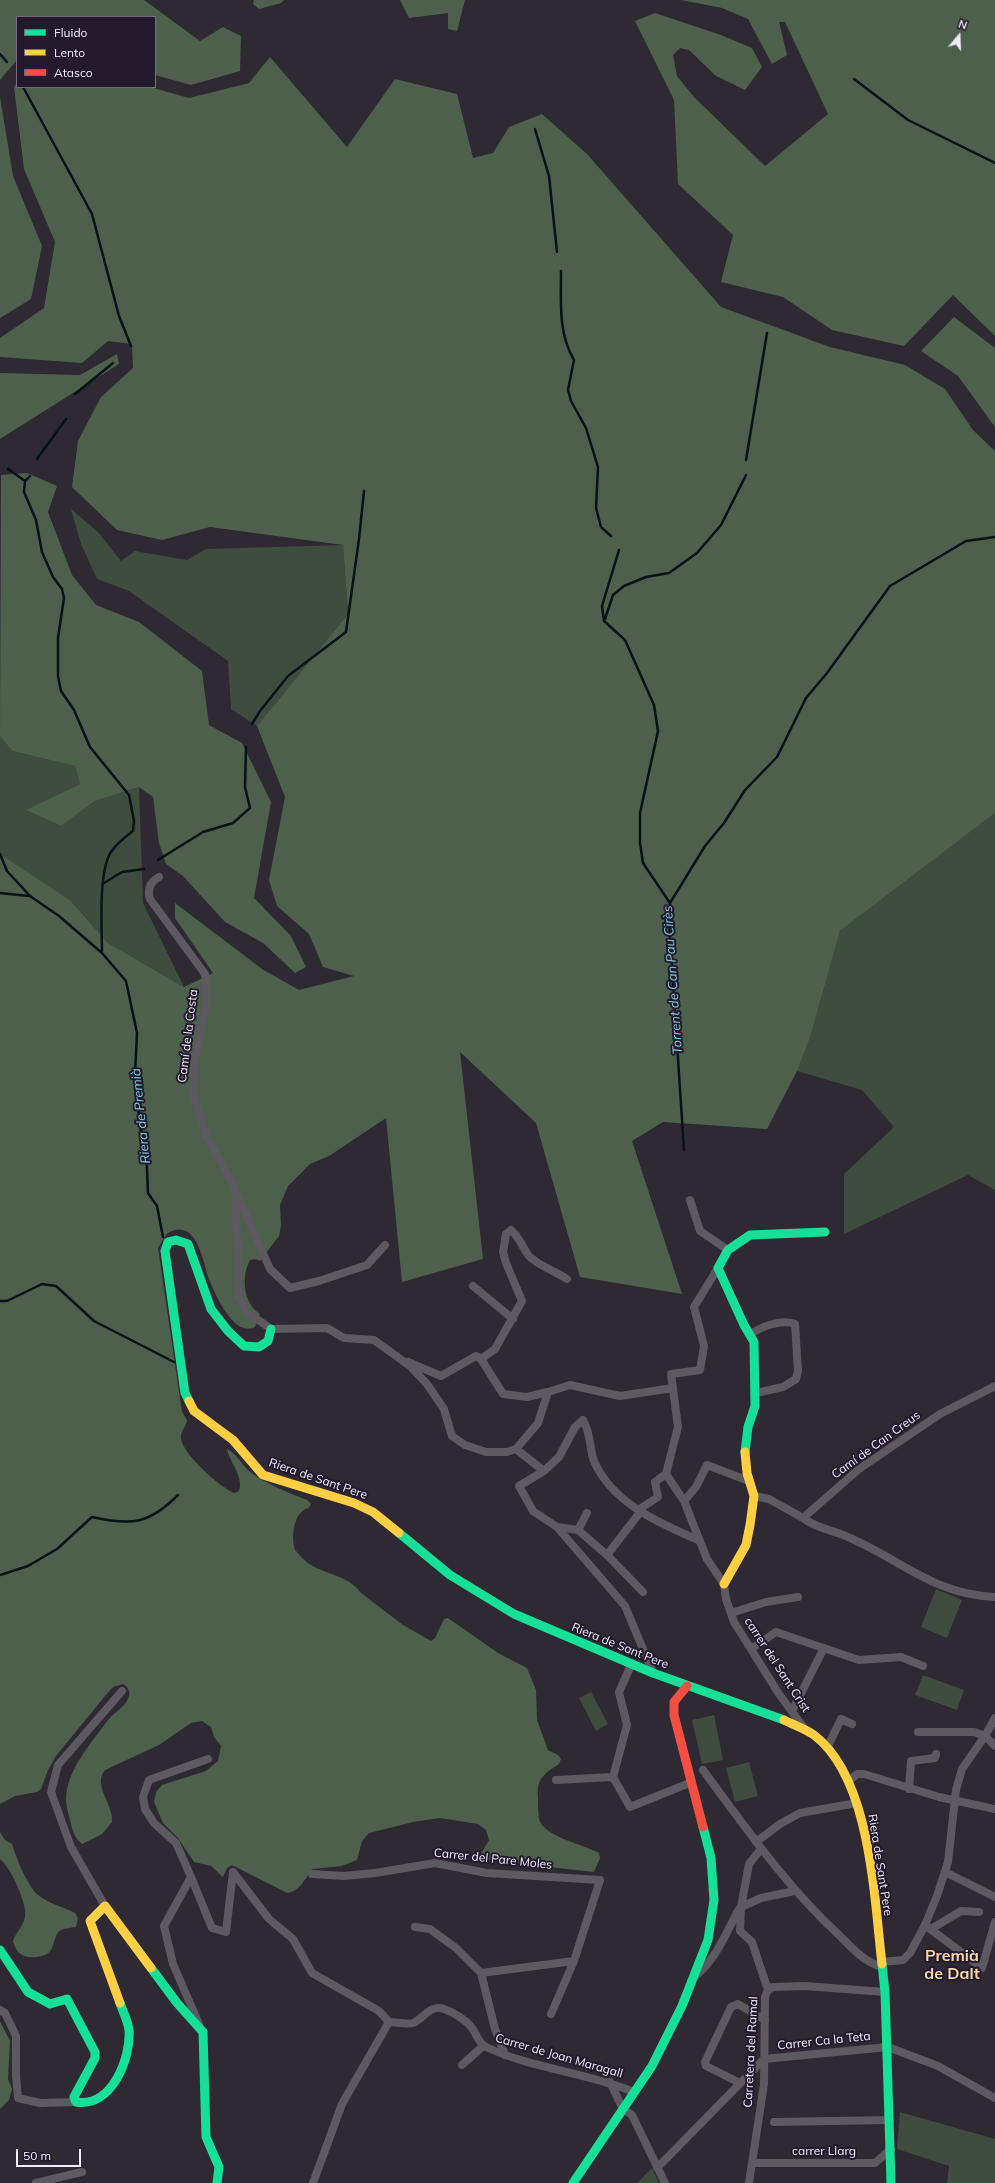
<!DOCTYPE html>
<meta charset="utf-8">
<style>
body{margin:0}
#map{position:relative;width:995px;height:2183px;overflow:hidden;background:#2e2933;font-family:Mulish,sans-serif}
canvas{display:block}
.legend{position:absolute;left:16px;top:16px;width:140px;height:72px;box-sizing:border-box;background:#231a2e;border:1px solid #766e80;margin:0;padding:5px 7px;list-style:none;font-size:12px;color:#f3edfb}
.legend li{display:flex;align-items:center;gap:8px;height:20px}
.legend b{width:20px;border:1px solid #766e80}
.north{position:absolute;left:939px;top:16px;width:40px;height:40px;-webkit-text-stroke:3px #231a2e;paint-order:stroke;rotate:19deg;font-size:11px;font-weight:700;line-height:16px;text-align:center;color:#f3edfb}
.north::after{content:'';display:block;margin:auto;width:14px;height:18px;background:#f3edfb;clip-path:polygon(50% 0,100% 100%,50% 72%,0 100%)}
.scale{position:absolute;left:16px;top:2149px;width:65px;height:18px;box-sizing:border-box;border:2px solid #f3edfb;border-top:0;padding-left:5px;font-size:12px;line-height:14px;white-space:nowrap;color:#f3edfb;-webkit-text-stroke:3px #231a2e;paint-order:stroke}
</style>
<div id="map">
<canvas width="995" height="2183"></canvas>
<ul class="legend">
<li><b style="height:5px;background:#16e098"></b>Fluido</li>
<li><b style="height:5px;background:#ffcf43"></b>Lento</li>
<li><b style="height:5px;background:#f24e42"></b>Atasco</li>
</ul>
<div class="north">N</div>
<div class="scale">50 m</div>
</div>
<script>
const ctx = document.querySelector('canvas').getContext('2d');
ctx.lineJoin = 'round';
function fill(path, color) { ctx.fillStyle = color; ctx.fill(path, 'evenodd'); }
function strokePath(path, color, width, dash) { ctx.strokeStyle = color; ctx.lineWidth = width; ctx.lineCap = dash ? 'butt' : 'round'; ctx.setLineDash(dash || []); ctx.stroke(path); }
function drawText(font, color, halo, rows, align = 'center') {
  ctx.font = font + ' Mulish,sans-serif'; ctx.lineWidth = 4; ctx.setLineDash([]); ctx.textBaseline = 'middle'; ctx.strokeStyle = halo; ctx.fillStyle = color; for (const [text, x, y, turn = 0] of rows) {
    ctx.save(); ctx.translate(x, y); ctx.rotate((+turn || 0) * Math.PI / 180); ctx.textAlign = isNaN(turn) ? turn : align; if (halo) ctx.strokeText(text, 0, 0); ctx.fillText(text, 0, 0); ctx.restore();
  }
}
const green = new Path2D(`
 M71 509 98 532 121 561 135 551 187 560 206 549 343 545 348 614 257 726 231 709 228 661 129 591 97 579 81 544Z
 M0 736 12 751 75 766 80 784 27 810 61 826 95 801 139 787 143 903 184 987 108 943 73 903 0 854Z
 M995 813V1190L968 1175 844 1234V1174L894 1127 862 1090 797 1071 810 1038 840 931Z
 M936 1589 962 1600 947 1638 921 1627Z
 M923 1675 964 1690 957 1710 915 1695Z
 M591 1692 608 1724 596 1731 579 1698Z
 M714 1715 723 1760 702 1764 692 1720Z
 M749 1762 758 1796 735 1802 726 1768Z
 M900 2112 995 2139V2183H947L949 2166 897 2149Z
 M652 2168 659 2183H637Z`);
const forest = new Path2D(`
 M0 0H144L200 41 223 27 241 36 240 71 191 85 155 75V17H17V60L0 80Z
 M254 0H284L281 3 259 9 253 4Z
 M400 0H465L457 31 448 29V13L409 18Z
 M681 0H995V336L953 295 904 346 832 330 783 297 721 282 733 235 678 184 674 100 635 21 655 13 721 35 752 48 762 67 745 90 716 76 689 50 680 48 673 55 677 76 694 97 765 166 828 114 785 22H779L787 55 772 64 748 19 722 8Z
 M270 57 347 147 395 79 457 94 473 158 493 153 509 127 542 114 587 154 721 307 830 347 905 365 945 389 973 430 995 451V813L840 931 810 1038 797 1071 767 1129 663 1122 632 1141 682 1294 580 1277 536 1123 460 1052 483 1259 402 1282 386 1118 329 1156 310 1164 288 1186 280 1205 281 1226 279 1236 260 1261 255 1259 250 1260C241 1277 243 1303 260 1314L255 1327C247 1331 238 1327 233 1321 223 1310 216 1296 210 1282 203 1265 198 1216 168 1233 164 1236 161 1244 158 1248L182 1412 187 1420C186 1427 180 1432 181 1438 182 1454 220 1487 234 1493L239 1491C244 1477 230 1463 227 1449 237 1454 241 1464 249 1471 266 1484 287 1492 307 1500L311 1504 309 1508C293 1511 291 1537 295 1550 300 1555 305 1562 311 1565 328 1575 349 1576 361 1593L403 1625 431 1641 435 1638 444 1619 448 1618 498 1653 527 1668 536 1690 537 1720 548 1750 558 1755 561 1759 559 1764C545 1773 536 1779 538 1797 538 1804 538 1812 539 1819 544 1837 583 1844 599 1853L600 1858 594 1872 478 1859 489 1840 486 1830 478 1824 440 1818 413 1822 369 1833 362 1841 357 1860 342 1866 312 1869C306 1878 298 1893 287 1893L232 1865 227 1868 223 1877 211 1866 194 1862 178 1838 163 1823 154 1802 156 1792 162 1785 206 1771 218 1761 221 1746 214 1737 211 1727 202 1721 191 1723 159 1745 105 1770C92 1786 114 1804 112 1822L102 1834 82 1844C74 1838 72 1829 70 1820 68 1813 66 1806 66 1799 66 1771 93 1740 109 1719 114 1712 124 1708 128 1699 131 1692 129 1688 123 1684L113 1687 105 1696 56 1756 48 1770 41 1789 37 1792 15 1796 0 1804V854L71 901 108 943 184 987 213 973 175 918V903L262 969 299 990 354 976 323 967 309 934 277 906 269 880 285 797 257 726 348 614 343 545 210 527 162 540 117 530 72 487 78 441 101 397 133 368 132 344 108 341 82 363 0 357V338L44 308 55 242 24 169 14 87 17 83V87H150L189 98 249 83Z
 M0 97 13 176 42 246 31 299 0 318Z
 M954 317 995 348V427L958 376 921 351Z
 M117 354 119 364 0 439V373L80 375Z
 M27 473 57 486 48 512 72 575 96 605 139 622 202 671 209 725 242 743 271 802 254 898 291 936 306 967 295 973 263 943 225 922 183 876 166 864 159 843 153 797 139 787 95 801 61 826 26 810 80 784 75 766 12 751 0 736 1 475Z
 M0 1832 5 1840 12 1844C16 1857 27 1885 38 1895 48 1903 63 1907 75 1913L78 1918 76 1927C71 1928 65 1928 61 1930 54 1934 55 1944 51 1950 46 1958 29 1959 22 1955 17 1952 15 1947 13 1942 15 1933 23 1927 25 1917 28 1905 10 1866 0 1859Z
 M0 2021 10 2041 8 2079 12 2089 9 2100 0 2109Z`);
const stream = new Path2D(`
 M0 54 7 62
 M854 79 908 120 995 163
 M23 87 92 214 119 316 131 346
 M535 129 549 176 557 252
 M561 271C561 302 558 333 574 360L568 390 571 401 586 428 598 467 596 508 601 527 611 536
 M75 394 113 363
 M37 459 66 419
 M746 460 767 333
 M8 469 25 481 24 492 36 520 42 552 53 577 62 589 64 598 58 638V676L61 691 74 710 90 747 129 795 134 821 133 831C125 837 117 843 111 852 98 872 102 929 102 953
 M25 481 30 476
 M619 550 602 606 604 621 625 640 654 705 658 731 640 813V843L643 863 670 903 669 921 684 1150
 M605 619 613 595 624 586 646 577 669 573 697 553 721 525 746 475
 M252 724 260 711 288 676 346 632 359 539 364 491
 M0 854 7 871 30 896 59 916 102 953 126 981 137 1033 135 1074 140 1128 146 1144 148 1193 157 1206 163 1237
 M158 860 203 832 233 823 250 808 245 787 246 747
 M104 883 122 872 144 869
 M0 893 29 896
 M670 903 705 846 724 823 745 790 777 757 806 698 827 673 890 586 966 541 995 537
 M0 1301H7L42 1284 56 1286 94 1321 174 1362
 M0 1575 28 1566 57 1549 92 1517C132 1526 149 1524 178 1495`);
const street = new Path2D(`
 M159 877C150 882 147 889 150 899L205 974 207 1001 195 1058 194 1097 206 1135 235 1188 239 1297 247 1312 271 1329 327 1328 344 1338 374 1340 410 1366 427 1384 444 1409 452 1436 465 1445 486 1452H507L516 1449 538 1423 548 1392 570 1385 620 1396 673 1388
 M237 1194 270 1269 290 1288 319 1281 367 1265 385 1245
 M690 1200 700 1231 728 1250
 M718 1268 694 1307 704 1346 700 1370 671 1374 678 1427 666 1474 684 1501 707 1559 724 1584 726 1599 734 1622 779 1694 804 1728
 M473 1286 513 1319
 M750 1335C761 1326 782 1319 795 1324L798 1371 796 1379 783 1387 756 1393
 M481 1359 495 1349 522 1301 506 1263 503 1252 506 1234 511 1230C520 1238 522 1247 529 1256 539 1266 555 1271 567 1279
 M408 1362 441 1376 476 1356 481 1359 503 1394 527 1397 548 1392
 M516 1449 544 1471 559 1457 575 1427 583 1420C591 1433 589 1447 594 1461 612 1503 659 1523 698 1540
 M544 1471 519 1486 533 1511 557 1527 625 1606 653 1673
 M754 1496 769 1499 803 1518 859 1469 940 1414 995 1386
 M684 1501 696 1487 707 1465 749 1481
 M638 1510 658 1497 655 1482 666 1474
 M803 1518C817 1529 834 1530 850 1538 903 1561 933 1594 995 1597
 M557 1527 578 1530 607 1555 643 1592
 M578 1530 587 1513
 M607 1555 641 1511
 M731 1613 766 1602 798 1597
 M751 1649 776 1632 859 1660 901 1657 923 1666
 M792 1711 824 1648
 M918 1732H974L985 1736 995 1746
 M827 1748 841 1719 852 1724
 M703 1770C746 1828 786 1886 839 1935 852 1948 864 1962 882 1967
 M613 1777 627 1725 619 1692 632 1663
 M613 1777 630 1807 692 1782
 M556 1780 613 1777
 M849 1781 857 1774H864L939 1797 995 1809
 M909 1789 911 1761 935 1758 936 1754
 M756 1842 780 1824 800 1813 857 1803
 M945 1872 995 1897
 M312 1874 344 1876 375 1873 435 1863 487 1873 600 1880 574 1961 551 2014
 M191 1877 176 1843 154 1823 145 1809 143 1797 149 1780 208 1759
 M105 1906 71 1847 51 1792 58 1765 122 1691
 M741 1907 761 1898 795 1891
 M925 1925 982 1968 995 1922
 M415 1927 430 1929 456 1948 481 1973 495 2029 505 2055
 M931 1929 961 1911 979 1912
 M882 1962 903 1960 910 1953 925 1925 937 1896 948 1862 956 1790 962 1769 985 1736 995 1718
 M481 1973 574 1961
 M694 1977C716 1960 726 1933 739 1909
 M768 1990 773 1987 805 1986 885 1992
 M0 2010 5 2013 16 2036V2076L18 2098 40 2103 76 2102
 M199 2024 173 1964 164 1926 191 1877 212 1928 226 1932 233 1872 269 1919 293 1939 312 1973 379 2011 389 2022
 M764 2059 888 2047 938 2066 995 2098
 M462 2065 483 2046
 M610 2082 623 2109 632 2115 665 2183
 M740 2083 706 2066 705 2062 731 2007 738 2004 765 2020
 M774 2122 890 2120
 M753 2163H875L891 2149
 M657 2168 764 2059
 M36 2183 82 2172
 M313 2183 342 2104 389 2022C396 2022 406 2025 413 2023 424 2019 429 2004 444 2009 453 2012 466 2020 472 2028 476 2033 479 2044 486 2047 533 2069 586 2072 634 2092
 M749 2183 764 2084 765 1997 768 1990 752 1942 740 1931 741 1907 749 1864 761 1849`);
const fast = new Path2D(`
 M189 1401 185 1393 165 1251 168 1242 176 1240 188 1244 211 1309 228 1331 244 1346 259 1347 268 1341 271 1329
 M745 1452 748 1427 755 1406 754 1342 744 1325 718 1268 728 1250 750 1235 825 1232
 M399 1533 450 1575 514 1614 653 1673 784 1720
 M0 1950 28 1992 50 2004 67 1999 95 2052V2058L74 2097 76 2102C112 2108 131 2058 129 2030 128 2021 123 2012 120 2003
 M882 1964 885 1992 891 2183
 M151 1968 177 2003 203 2032 206 2137 219 2167 217 2183
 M573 2183 652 2066 682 2006 708 1940 714 1900 711 1858 703 1827`);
const slow = new Path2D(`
 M189 1401 194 1411 233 1440 263 1475 354 1503 373 1512 399 1533
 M724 1584 746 1545 750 1525 754 1496 747 1473 745 1452
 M784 1720C794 1725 806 1729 814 1735 871 1778 874 1898 882 1964
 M120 2003 90 1921 105 1906 151 1968`);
const jam = new Path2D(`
 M687 1686 674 1702V1715L703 1827`);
const streetNames = [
 ["Camí de la Costa",188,1036,-83],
 ["Camí de Can Creus",876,1445,-36],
 ["Riera de Sant Pere",318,1479,19],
 ["Riera de Sant Pere",620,1646,22],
 ["carrer del Sant Crist",777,1665,57],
 ["Carrer del Pare Moles",493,1859,6],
 ["Riera de Sant Pere",880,1865,81],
 ["Carrer Ca la Teta",824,2041,-6],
 ["Carretera del Ramal",751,2052,-87],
 ["Carrer de Joan Maragall",559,2056,16],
 ["carrer Llarg",824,2151]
];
const waterNames = [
 ["Torrent de Can Pau Cirès",673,980,-94],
 ["Riera de Premià",141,1116,-96]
];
const districtNames = [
 ["Premià",952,1956],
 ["de Dalt",952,1974]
];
fill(green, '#3f4d3f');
fill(forest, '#4d604c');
strokePath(stream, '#041419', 2.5);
strokePath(street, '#5d5961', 8);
strokePath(fast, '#16e098', 9);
strokePath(slow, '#ffcf43', 9);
strokePath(jam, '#f24e42', 9);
drawText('12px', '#f3edfb', '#231a2e', streetNames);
drawText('italic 13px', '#80cddb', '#231a2e', waterNames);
drawText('bold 16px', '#fad8a2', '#231a2e', districtNames);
</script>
